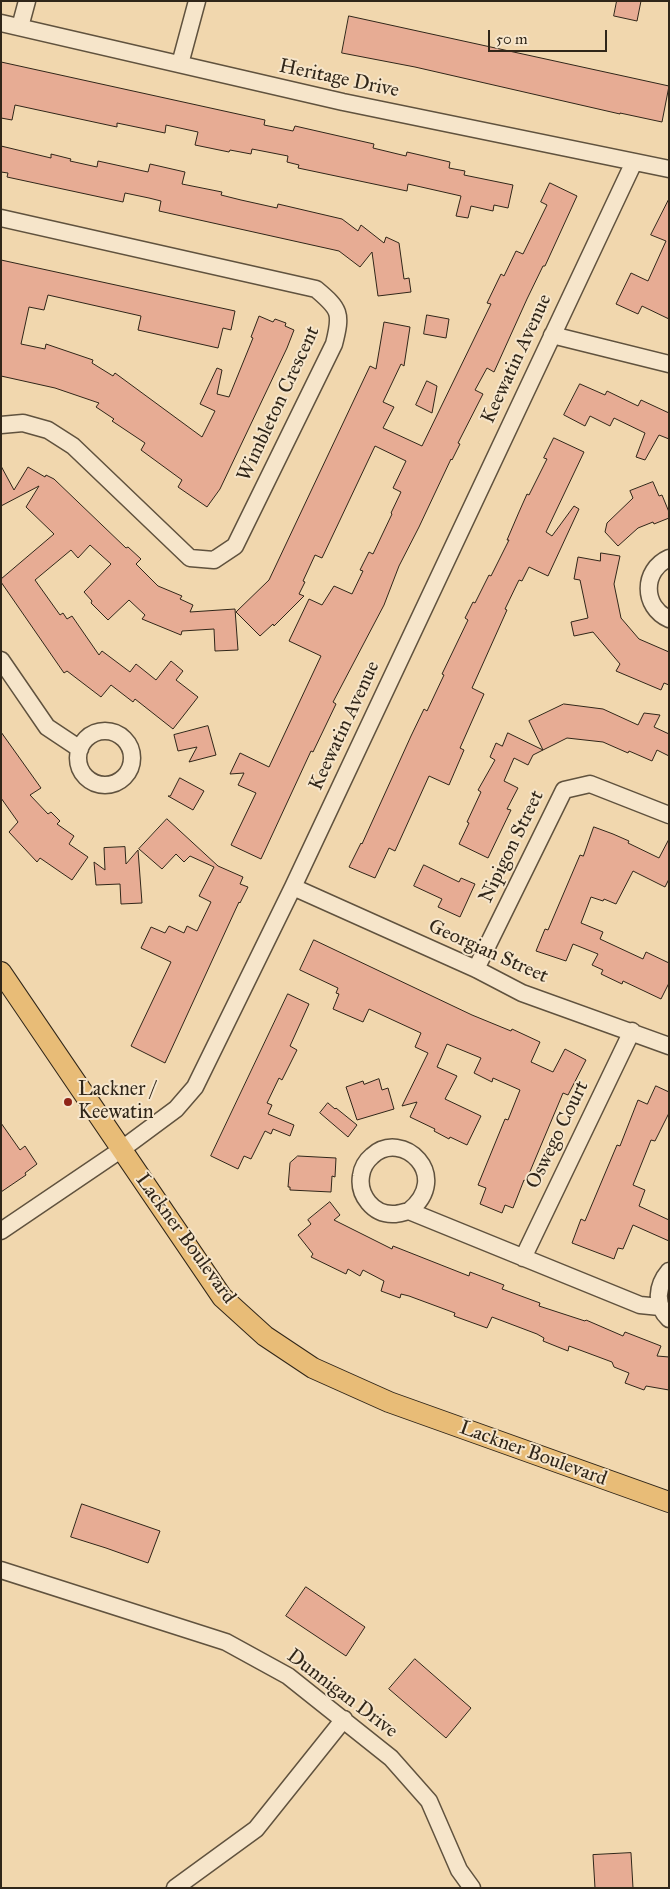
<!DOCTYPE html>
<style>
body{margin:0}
#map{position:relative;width:670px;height:1889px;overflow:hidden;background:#f1d7ae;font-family:"IM FELL Great Primer",serif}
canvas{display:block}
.frame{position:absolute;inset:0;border:2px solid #302619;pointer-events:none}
.scale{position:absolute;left:488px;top:30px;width:119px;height:22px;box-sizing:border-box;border:2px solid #302619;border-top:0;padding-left:6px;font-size:15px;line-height:18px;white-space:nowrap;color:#302619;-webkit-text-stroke:4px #f6e5ca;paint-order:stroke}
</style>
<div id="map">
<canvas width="670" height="1889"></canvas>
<div class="frame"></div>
<div class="scale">50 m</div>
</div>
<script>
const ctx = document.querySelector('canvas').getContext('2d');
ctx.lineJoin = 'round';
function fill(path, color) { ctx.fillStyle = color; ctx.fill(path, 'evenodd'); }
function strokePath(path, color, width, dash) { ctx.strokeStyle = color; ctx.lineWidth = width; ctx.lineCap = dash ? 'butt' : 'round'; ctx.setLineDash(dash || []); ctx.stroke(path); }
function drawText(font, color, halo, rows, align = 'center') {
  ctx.font = font + ' "IM FELL Great Primer",serif'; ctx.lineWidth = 4; ctx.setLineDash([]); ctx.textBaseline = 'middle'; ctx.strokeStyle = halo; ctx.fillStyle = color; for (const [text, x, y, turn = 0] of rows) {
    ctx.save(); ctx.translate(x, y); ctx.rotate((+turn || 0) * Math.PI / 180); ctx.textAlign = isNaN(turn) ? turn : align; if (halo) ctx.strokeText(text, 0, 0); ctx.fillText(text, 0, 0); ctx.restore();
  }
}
const building = new Path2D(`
 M617 1H641L637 21 614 16Z
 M349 16 669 86 662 122 620 113V114L415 67 342 53Z
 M1 62 265 120 264 125 293 131 295 126 374 144 373 148 406 156 407 152 450 162 449 168 465 171 464 175 513 185 508 208 494 205 493 211 471 206 468 218 456 216 461 196 408 184 407 191 298 168 299 165 287 162 288 156 252 149 251 154 230 150 229 152 195 145 198 132 166 125 165 133 117 123V127L15 105 12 120 1 118Z
 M1 146 51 158V154L71 159 70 161 97 167 98 161 148 172 150 164 185 172 182 184 222 192 221 195 241 200 277 208 278 204 342 219 358 231 361 225 384 243 386 237 399 243 404 279 409 278 411 292 378 296 372 252 360 267 339 251 159 211 161 201 149 198 125 193 123 202 7 177 8 173 1 172Z
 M550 183 577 196 545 266H543L527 299 494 372 487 368 475 390 483 394 458 443 460 444 452 460 451 459 419 527 399 566 384 605 333 702 336 704 313 752 311 751 261 859 231 845 256 793 238 785 244 773 230 774 240 753 269 767 321 656 289 641 309 599 322 605 334 586 352 594 363 571 360 570 369 552 373 554 392 514 391 513 401 492 393 488 406 461 375 446 322 558 315 555 303 581 305 582 299 594 304 596 274 626 273 624 260 636 236 612 269 580 370 366 376 369 384 322 410 327 404 366 401 364 383 402 394 407 383 428 422 446 491 304 487 303 501 274 504 276 516 251 523 254 547 205 541 202Z
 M669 199V319L642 306 638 314 616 304 631 273 648 281 666 241 651 235Z
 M1 260 235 311 231 330 223 328 218 348 138 330 141 316 48 295 44 310 29 307 21 344 45 349 46 344 93 360 92 363 113 376 115 373 202 437 215 411 200 404 217 368 222 370 217 394 229 397 253 338 251 337 259 316 273 322 275 319 286 323 285 326 294 330 287 348 220 489 207 507 178 487 182 480 141 450 145 443 112 421 114 419 96 407 99 403 55 388 1 376Z
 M427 315 449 319 446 338 424 334Z
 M427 381 437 386 432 413 416 405Z
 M580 384 605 395 607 391 638 406 641 400 669 413V439L659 435 645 460 636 457 645 433 614 418 610 426 590 416 585 426 564 415Z
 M554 438 584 452 546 532 552 536 574 506 579 509 548 576 529 567 522 581 519 580 505 609 507 610 472 688 484 694 460 748 464 750 449 785 429 776 395 851 389 848 375 878 363 873 349 867 361 843 362 844 411 736 424 709 427 711 444 675 442 674 468 620 465 618 473 602 475 603 489 575 491 576 509 540H507L519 512 527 494 529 495 547 459 544 458Z
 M1 466 14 490 28 467 45 477 46 475 54 479 126 548 128 547 141 559 136 564 158 586 182 596 180 599 193 605 190 612 235 609 238 650 215 651 214 629 182 631 181 635 142 619 145 615 129 600 108 620 91 603 92 601 84 592 111 564 90 545 78 558 71 550 35 580 60 615 63 613 67 619 72 616 99 655 102 651 130 672 136 664 156 680 171 661 183 671 176 680 198 697 173 729 135 699 133 702 111 685 101 697 67 671 64 673 1 582V579L54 534 26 507 39 486 1 506Z
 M653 482 659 496 662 495 669 512V518L654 524 653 522 638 528 618 546 605 532 607 523 633 498 630 491Z
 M601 553 620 556 614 584 621 618 639 639 669 652V685L664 683 661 690 616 671 620 664 593 632 574 636 571 622 588 618 580 580 574 579 578 557 600 561Z
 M564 704 603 709 638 725 644 713 660 715 654 727 669 734V756L657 750 652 761 629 751 628 753 603 742 567 738 543 750 529 721Z
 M208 726 216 755 189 762 197 747 178 751 174 735Z
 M1 732 41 788 30 795 48 814 51 812 60 821 57 824 74 836 69 844 88 857 72 880 40 858 37 862 9 832 18 822 1 798Z
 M508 733 543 750 533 755 528 765 514 758 504 781 518 788 507 809 511 810 488 858 459 844 469 823 467 822 481 792 478 790 495 760 490 757 496 743 502 746Z
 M180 778 204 791 193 810 168 796H170Z
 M167 819 218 866 243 877 240 884 248 887 240 903 239 902 165 1063 131 1046 171 962 141 948 151 927 165 933 169 926 184 933 187 926 197 931 211 902 199 896 214 867 190 856 184 862 176 854 162 869 139 849Z
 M594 827 613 834 629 841 628 843 659 858 669 839V879L665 887 633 871 616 904 604 899 603 901 591 897 581 923 603 932 600 939 643 959 646 952 669 963V983L661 999 623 981 622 984 601 974 603 970 592 965 598 954 573 944 566 961 536 951 545 929 548 930 580 855 583 856Z
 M125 847 126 864 138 850 142 903 121 904 120 884 96 885 94 862 105 870 104 848Z
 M424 865 459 882 461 878 475 884 460 917 438 907 442 899 414 886Z
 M314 940 472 1015 511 1031 512 1029 540 1042 531 1062 553 1072 565 1049 586 1060 568 1095 563 1093 526 1181 524 1180 513 1208 505 1205 502 1213 480 1204 486 1188 478 1185 505 1119 508 1120 520 1090 493 1078 492 1082 474 1073 481 1058 447 1044 437 1067 457 1076 445 1099 481 1116 467 1145 450 1137 449 1139 434 1131 435 1129 410 1117 417 1102 402 1106 428 1053 415 1047 421 1033 369 1009 363 1022 333 1009 339 994 336 993 338 988 300 970Z
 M288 994 309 1004 290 1046 297 1050 282 1080 279 1078 267 1103 272 1105 268 1114 294 1125 290 1136 273 1129 271 1134 265 1131 251 1159 244 1156 238 1169 211 1156Z
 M379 1079 382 1090 388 1088 394 1109 357 1120 346 1087 363 1081 364 1084Z
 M656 1086 669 1092V1113L655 1141 651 1140 633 1185 645 1190 639 1206 669 1220V1241L633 1225 623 1249 618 1248 614 1259 572 1243 581 1219 585 1221 617 1145 620 1146 638 1100 647 1104Z
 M328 1103 335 1109 336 1108 357 1125 348 1137 320 1113Z
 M1 1123 20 1150 25 1146 37 1164 25 1173 26 1175 1 1192Z
 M298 1156 336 1158 335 1177 332 1176 331 1192 290 1190V1187H288L290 1163Z
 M330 1202 340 1215 334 1220 392 1249 393 1246 469 1276 470 1272 504 1285 502 1289 540 1303 539 1306 585 1321 586 1320 623 1336 625 1332 661 1346 657 1356 669 1357V1390L646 1386 644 1390 625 1383 629 1373 614 1367 612 1362 569 1346 568 1351 543 1341 544 1338 537 1334 492 1317 487 1328 454 1316 455 1313 409 1296 401 1294 400 1298 381 1291 384 1281 363 1270 360 1276 348 1269 346 1274 311 1257 313 1254 298 1235 311 1224 308 1220Z
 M82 1504 160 1531 148 1563 106 1548 71 1537Z
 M306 1587 365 1627 346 1656 286 1616Z
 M415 1659 471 1708 446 1738 389 1689Z
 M631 1853 633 1888H595L593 1855Z`);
const minor = new Path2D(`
 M1 23 343 102 669 169
 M20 27 27 1
 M180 64 197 1
 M1 218 316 289C340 309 342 313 334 344L235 546 214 560 190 558 73 446 48 430 23 423 1 425
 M552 335 669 364
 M669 558C642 570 642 607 669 619
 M1 660 47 727 80 749
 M78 758a27 27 0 1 1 54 0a27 27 0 1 1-54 0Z
 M293 887 476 969 522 993 669 1046
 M476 969 564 790 590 784 669 815
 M409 1211C453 1176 402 1128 372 1156 366 1161 362 1168 361 1176 358 1195 373 1215 394 1214 398 1214 404 1212 409 1211L640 1305 660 1307
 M1 1231 122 1149 176 1109 195 1087 293 887 634 162
 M523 1258 632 1031
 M669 1271C657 1285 654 1305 669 1319
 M1 1570 226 1642 288 1676 391 1758 429 1801 459 1870 472 1888
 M175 1888 256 1829 344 1719`);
const major = new Path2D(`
 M1 972 222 1297 265 1336 313 1368 389 1402 669 1502`);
const markers = [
 [68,1102,5,"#8f2418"]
];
const streetNames = [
 ["Heritage Drive",339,79,12],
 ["Keewatin Avenue",517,359,-65],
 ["Wimbleton Crescent",279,404,-65],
 ["Keewatin Avenue",345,726,-65],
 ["Nipigon Street",512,847,-64],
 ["Georgian Street",488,952,24],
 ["Oswego Court",558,1135,-64],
 ["Lackner Boulevard",185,1239,54],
 ["Lackner Boulevard",533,1454,20],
 ["Dunnigan Drive",342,1694,37]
];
const poiNames = [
 ["Lackner /",78,1090],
 ["Keewatin",78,1113]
];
fill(building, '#e7ac94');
strokePath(building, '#302619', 1);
strokePath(minor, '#60523e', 19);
strokePath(major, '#302619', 22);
strokePath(minor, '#f6e5ca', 16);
strokePath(major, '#e8bc77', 20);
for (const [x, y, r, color] of markers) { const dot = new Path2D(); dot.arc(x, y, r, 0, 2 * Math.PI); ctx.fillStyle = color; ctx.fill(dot); strokePath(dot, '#f6e5ca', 2); }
drawText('20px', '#302619', '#f6e5ca', streetNames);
drawText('20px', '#302619', '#f6e5ca', poiNames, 'left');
</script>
